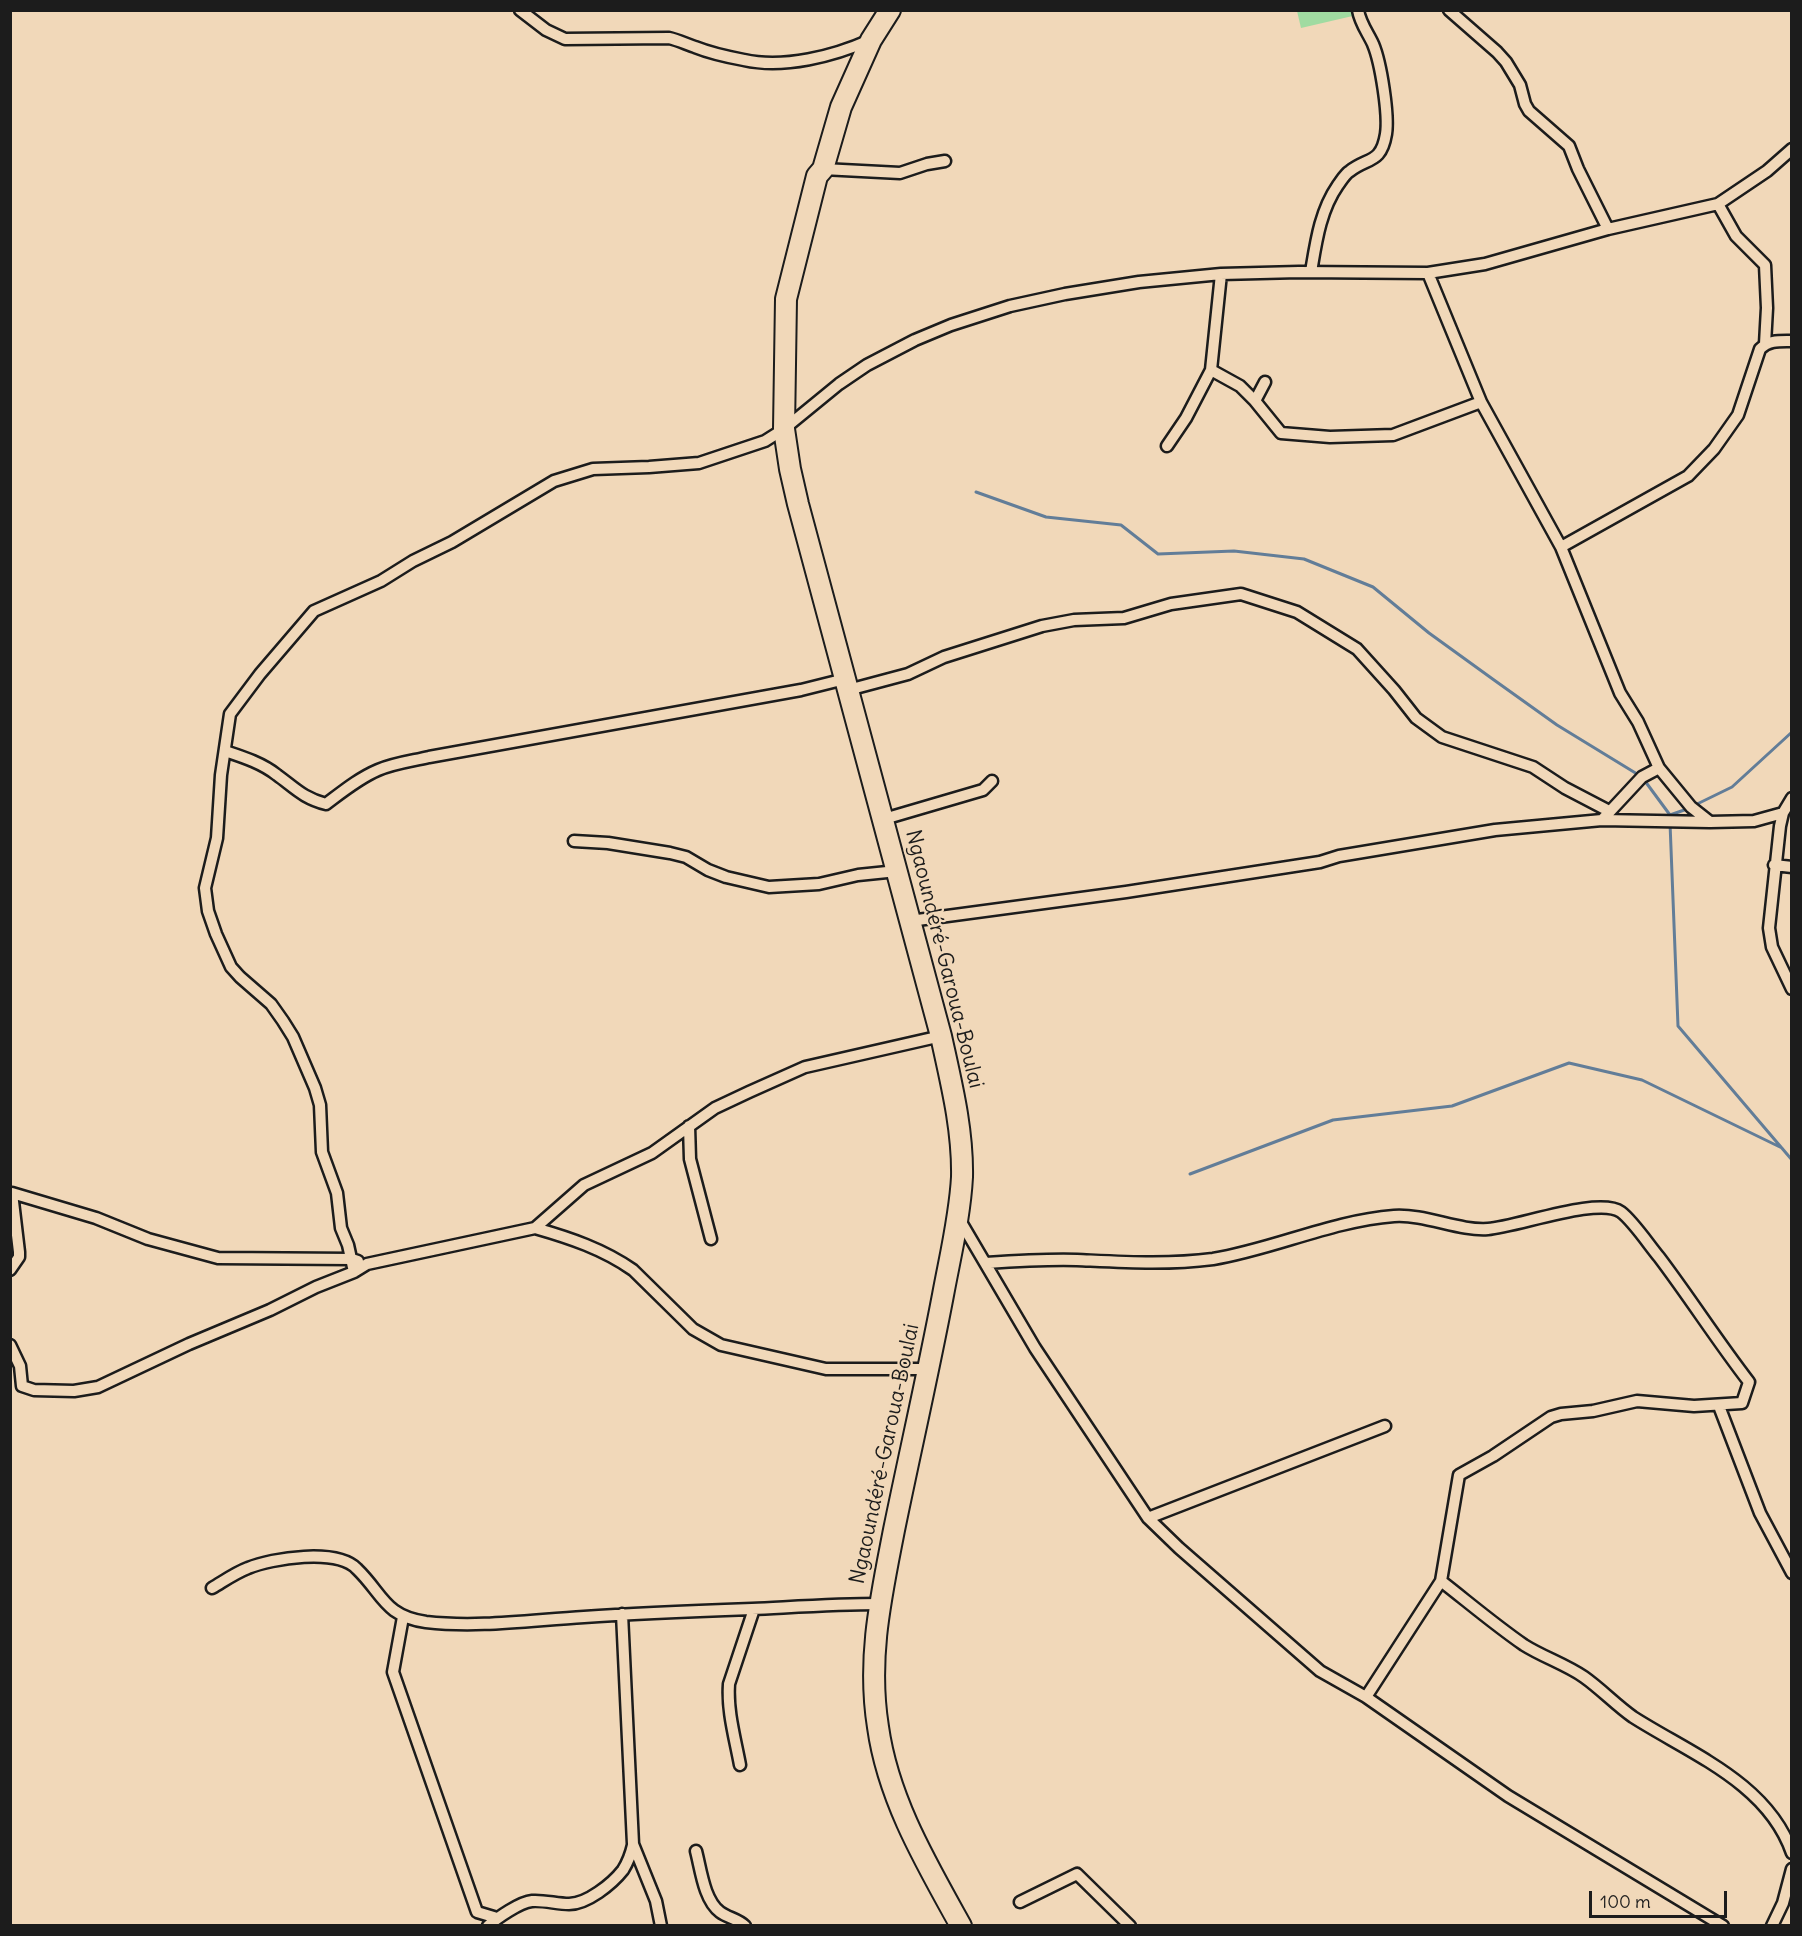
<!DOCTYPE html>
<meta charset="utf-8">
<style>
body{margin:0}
#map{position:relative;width:1802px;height:1936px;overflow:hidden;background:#f1d8b9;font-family:Delius,sans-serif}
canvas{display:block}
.frame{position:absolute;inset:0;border:12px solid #1c1c1c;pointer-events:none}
.scale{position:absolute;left:1589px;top:1891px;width:138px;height:27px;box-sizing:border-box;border:3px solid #1c1c1c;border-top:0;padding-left:8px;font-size:18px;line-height:21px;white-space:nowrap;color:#1c1c1c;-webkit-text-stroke:4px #f1d8b9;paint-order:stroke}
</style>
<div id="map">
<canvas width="1802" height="1936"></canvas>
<div class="frame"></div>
<div class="scale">100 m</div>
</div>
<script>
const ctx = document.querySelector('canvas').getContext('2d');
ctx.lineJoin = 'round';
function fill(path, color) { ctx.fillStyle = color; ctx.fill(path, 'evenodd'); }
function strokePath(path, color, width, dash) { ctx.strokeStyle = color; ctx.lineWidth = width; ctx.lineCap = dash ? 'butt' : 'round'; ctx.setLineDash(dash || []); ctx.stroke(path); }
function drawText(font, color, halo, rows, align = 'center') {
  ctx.font = font + ' Delius,sans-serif'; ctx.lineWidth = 4.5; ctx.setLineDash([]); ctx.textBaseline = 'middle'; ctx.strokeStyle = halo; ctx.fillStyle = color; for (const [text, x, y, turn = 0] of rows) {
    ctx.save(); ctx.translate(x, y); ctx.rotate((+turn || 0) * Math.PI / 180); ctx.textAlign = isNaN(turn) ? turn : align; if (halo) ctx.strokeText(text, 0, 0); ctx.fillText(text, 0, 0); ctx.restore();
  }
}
const green = new Path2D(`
 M1297 11H1356L1357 15 1301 28Z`);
const stream = new Path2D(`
 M976 492 1046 517 1121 525 1158 554 1234 551 1304 559 1373 587 1429 633 1494 680 1557 725 1642 777 1670 815
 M1693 806 1732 787 1792 732
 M1670 817V815L1687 809
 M1670 823 1678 1026 1792 1160
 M1190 1174 1333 1120 1452 1106 1569 1063 1642 1080 1782 1148`);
const street = new Path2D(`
 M520 10 546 30 565 39 669 38C678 40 686 44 695 47 710 53 728 57 744 60 784 69 834 56 870 40
 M1449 10 1497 52 1506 62 1520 85 1525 104 1529 111 1569 146 1578 169 1608 229
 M823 169 900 173 927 164 945 161
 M1718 204 1736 236 1765 265 1767 308 1765 344
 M1311 272C1316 242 1320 211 1338 185 1341 181 1345 174 1350 171 1368 157 1381 164 1386 134 1389 115 1381 63 1373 44 1368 33 1360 23 1358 10
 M1211 370 1240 386 1255 401 1265 382
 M1255 401 1281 433 1330 437 1393 435 1481 402
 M1167 446 1186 418 1211 370 1221 274
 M1561 547 1688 476 1714 449 1738 415 1760 349C1769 340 1779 341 1792 341
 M848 690 908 674 944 657 1042 626 1074 620 1124 618 1171 604 1241 594 1297 612 1357 649 1394 690 1416 718 1442 737 1533 767 1565 788 1609 811
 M225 751C243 757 262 763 277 775 295 788 303 798 326 804 342 792 359 778 378 770 394 763 412 761 429 757L801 690 845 679
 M1659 768 1691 807 1710 822 1754 821 1783 813
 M1792 798 1783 813 1780 826 1769 928 1772 947 1792 989
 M884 819 983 790 992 781
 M1602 820 1710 822
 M574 841 608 843 670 853 686 857 708 870 726 877 769 887 819 884 858 875 897 871
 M1774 865 1792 867
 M910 921 1126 892 1320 862 1339 856 1495 830 1602 820 1642 777 1659 768 1638 722 1620 693 1561 547 1481 402 1428 273
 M689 1126 690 1159 711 1239
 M958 1217 1035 1348 1148 1518 1179 1548 1320 1671 1366 1697 1508 1796 1723 1926
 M986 1263C1016 1261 1046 1259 1077 1260 1122 1262 1167 1265 1213 1259 1274 1249 1331 1221 1394 1216 1426 1214 1458 1231 1488 1229 1517 1227 1599 1196 1621 1212 1633 1221 1649 1245 1659 1257 1690 1298 1718 1342 1749 1382L1742 1403 1694 1406 1637 1401 1593 1411 1561 1414 1551 1417 1493 1456 1459 1475 1441 1581 1366 1697
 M10 1270 19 1257V1252L12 1193 96 1218 148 1239 218 1258 352 1259 358 1261
 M354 1272 348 1245 341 1228 337 1193 322 1152 320 1105 315 1088 293 1037 283 1021 271 1004 240 977 231 967 216 934 208 911 205 888 217 838 221 775 230 714 260 674 314 611 381 581 413 561 452 542 554 481 593 469 649 467 699 463 765 441 784 429 839 384 867 365 915 340 951 325 1010 306 1065 294 1139 282 1221 274 1299 272 1428 273 1485 264 1608 229 1718 204 1767 171 1792 149
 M10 1345 20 1366 22 1386 34 1390 74 1391 98 1387 189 1344 270 1310 316 1287 354 1272 367 1264 535 1228
 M929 1369H826L721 1345 693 1329 633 1270C603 1249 570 1238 535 1228L584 1185 652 1153 715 1108 749 1092 805 1067 941 1036
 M1719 1406 1760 1513 1792 1573
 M1148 1518 1385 1426
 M1441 1581C1468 1602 1495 1625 1524 1645 1543 1657 1565 1664 1584 1677 1601 1689 1616 1705 1633 1717 1691 1754 1768 1783 1792 1853
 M212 1588C224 1581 235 1573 248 1568 272 1558 337 1548 357 1569 383 1594 384 1616 426 1622 478 1628 532 1620 584 1617 640 1613 696 1611 752 1609 794 1607 836 1604 879 1604
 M622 1614 633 1844 656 1901 661 1926
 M403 1617 393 1672 477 1912 497 1918
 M740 1765C735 1738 727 1711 729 1684L754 1609
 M696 1851C701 1870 704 1900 720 1912 728 1918 738 1919 745 1926
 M1020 1902 1077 1874 1130 1926
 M488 1926C497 1918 520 1902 532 1901 544 1900 557 1904 569 1904 587 1904 612 1884 623 1870 628 1862 631 1854 633 1845
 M1772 1926 1783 1903 1792 1869`);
const highway = new Path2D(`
 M890 10 871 40 841 107 823 169 817 176 786 299 784 429 790 469 798 504 941 1036C951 1082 963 1129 962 1177 960 1216 950 1257 943 1295 928 1374 910 1452 894 1530 881 1597 867 1658 878 1727 888 1799 926 1863 961 1926`);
const streetNames = [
 ["Ngaoundéré-Garoua-Boulai",944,959,76],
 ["Ngaoundéré-Garoua-Boulai",885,1454,-78]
];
fill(green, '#a0dba1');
strokePath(stream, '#627d98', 3);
strokePath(street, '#1c1c1c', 15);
strokePath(highway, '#1c1c1c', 24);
strokePath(street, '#f1d8b9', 10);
strokePath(highway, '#f1d8b9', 20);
drawText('21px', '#1c1c1c', '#f1d8b9', streetNames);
</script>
